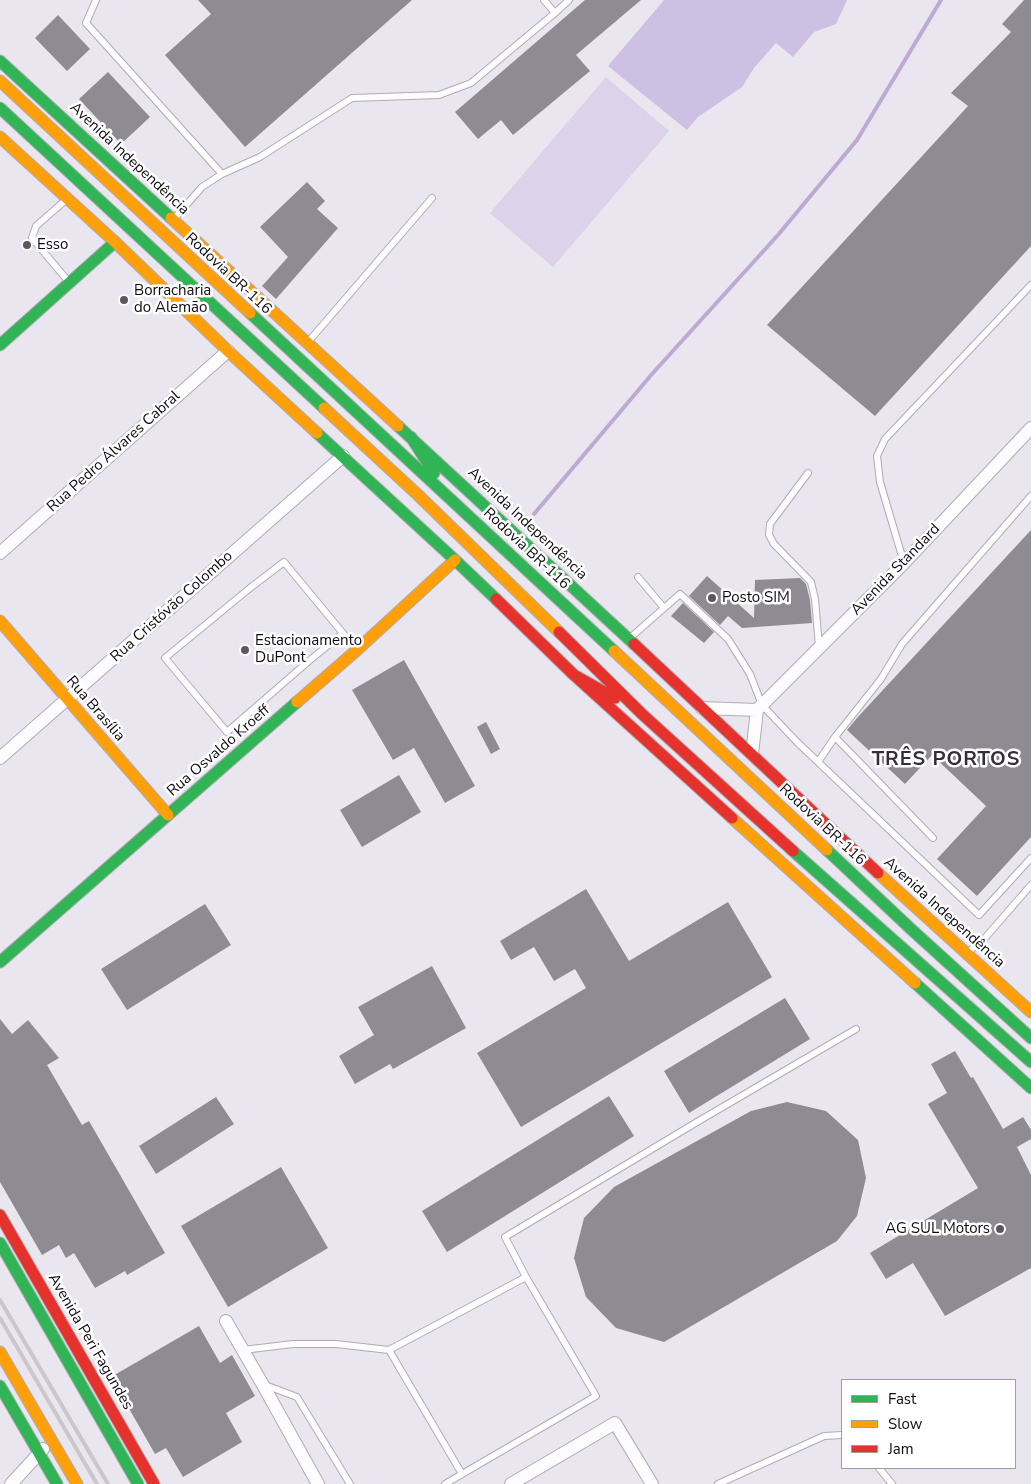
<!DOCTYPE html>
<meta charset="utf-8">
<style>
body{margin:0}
#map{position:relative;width:1031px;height:1484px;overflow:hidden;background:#eae6ef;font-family:"Nunito Sans",sans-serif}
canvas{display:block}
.legend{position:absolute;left:841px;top:1379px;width:175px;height:90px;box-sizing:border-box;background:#fff;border:1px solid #9e9d9f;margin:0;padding:6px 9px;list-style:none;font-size:15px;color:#0d0a10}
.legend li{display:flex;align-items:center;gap:10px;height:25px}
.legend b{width:25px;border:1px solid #9e9d9f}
</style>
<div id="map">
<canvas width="1031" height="1484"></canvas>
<ul class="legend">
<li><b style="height:6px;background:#30b455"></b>Fast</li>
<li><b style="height:6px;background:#ff9f0a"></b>Slow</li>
<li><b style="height:6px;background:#e5322d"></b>Jam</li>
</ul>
</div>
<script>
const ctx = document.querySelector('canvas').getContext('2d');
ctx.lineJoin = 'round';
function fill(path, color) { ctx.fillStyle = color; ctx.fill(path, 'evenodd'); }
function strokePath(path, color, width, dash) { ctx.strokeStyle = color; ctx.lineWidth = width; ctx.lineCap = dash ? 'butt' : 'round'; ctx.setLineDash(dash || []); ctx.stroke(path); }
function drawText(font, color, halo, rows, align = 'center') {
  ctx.font = font + ' "Nunito Sans",sans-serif'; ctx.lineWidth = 5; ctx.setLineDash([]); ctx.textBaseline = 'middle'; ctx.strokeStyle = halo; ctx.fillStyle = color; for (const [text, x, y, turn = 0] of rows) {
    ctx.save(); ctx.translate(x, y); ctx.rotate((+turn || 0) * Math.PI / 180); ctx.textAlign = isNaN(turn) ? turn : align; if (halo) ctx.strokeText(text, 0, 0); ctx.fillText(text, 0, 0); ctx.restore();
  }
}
const green = new Path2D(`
 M606 77 669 131 553 267 490 213Z`);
const forest = new Path2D(`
 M664 0H847L836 24 814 32 793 57 776 43 754 68 742 87 698 117 687 130 608 66Z`);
const stream = new Path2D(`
 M534 514 652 374 778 235 857 140 941 0`);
const building = new Path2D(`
 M198 0H412L245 147 165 55 211 14Z
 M585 0H641L576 55 590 71 513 135 501 120 478 139 455 112Z
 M1024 0H1031V246L875 416 767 325 968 106 951 93 1011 32 1002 24Z
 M58 15 90 49 67 71 35 38Z
 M108 72 150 117 121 144 79 99Z
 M307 182 325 201 317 209 338 228 276 299 262 286 288 257 260 227Z
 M1031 530V837L977 896 937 859 986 806 932 755 905 784 847 730 857 718Z
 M707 576 754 618 755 580 800 578 806 584 810 600 812 623 742 628 728 616 720 625 689 596Z
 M683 603 714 632 704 643 671 616Z
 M404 660 475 786 445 803 414 748 393 760 352 690Z
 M486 722 500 749 491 754 477 727Z
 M399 775 421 812 362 847 340 810Z
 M586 889 629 961 728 902 772 977 521 1127 477 1053 586 988 575 969 554 981 534 947 511 960 500 941Z
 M205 904 231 945 127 1010 101 969Z
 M432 966 466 1028 393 1069 390 1064 355 1084 339 1056 374 1035 358 1007Z
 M785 998 810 1039 689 1113 664 1071Z
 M0 1019 12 1034 28 1020 59 1058 47 1065 82 1125 89 1121 165 1253 127 1275 125 1271 95 1288 74 1253 66 1258 59 1245 42 1255 0 1182Z
 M955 1051 971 1078 973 1077 1003 1129 1023 1117 1031 1130V1139L1017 1147 1031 1175V1268L945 1316 913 1263 886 1279 870 1253 978 1188 928 1104 947 1093 931 1064Z
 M609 1096 634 1136 447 1252 422 1211Z
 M216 1097 234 1124 156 1174 139 1146Z
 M787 1102 826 1111 858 1140 866 1178 857 1216 837 1241 664 1342 616 1328 586 1297 574 1258 584 1218 614 1187 751 1111Z
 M281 1167 328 1248 228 1307 181 1226Z
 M199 1326 220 1363 232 1355 255 1396 226 1413 242 1442 183 1477 166 1448 155 1454 111 1377Z`);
const lane = new Path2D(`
 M96 0 86 23 222 174 202 187 173 220
 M555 13 569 0
 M222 174 260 157 352 98 439 95 471 83 555 13 544 0
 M67 199 36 226 32 238 68 281
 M309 341 432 198
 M808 473 770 524 769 535 774 544 811 582 815 599 819 647
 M904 563 880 482 877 456 885 439 1031 285
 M638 577 664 608
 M342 634 310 660 227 732 165 658 250 588 284 562 356 649
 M630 638 680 594 728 639 750 674 762 705 797 742 979 915 1031 858
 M835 737 881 679 902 644 1031 496
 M818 762 835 737 933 838
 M967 953 985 938 1031 885
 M243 1350 293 1344H336L389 1350 526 1277
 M389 1350 462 1474
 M265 1385 297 1397 350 1484
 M879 1468 892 1484
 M445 1484 596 1396 526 1277 505 1237 697 1122 856 1029
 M718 1484 824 1436 842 1435`);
const street = new Path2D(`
 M0 553 228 351
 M702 708 757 710
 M752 754 757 710 904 563 1031 428
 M0 758 343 456
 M226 1321 263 1385 318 1484
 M11 1484 43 1449
 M511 1484 615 1423 652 1484`);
const fast = new Path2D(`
 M0 61 171 218
 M0 108 324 408
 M250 313 614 651
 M0 345 115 242
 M398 426 634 644
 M317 433 455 560 496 599
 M411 437 434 473
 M827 850 912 930 1031 1038
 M793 851 1031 1062
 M0 962 297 702
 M915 983 1031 1088
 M0 1243 138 1484
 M0 1386 57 1484`);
const slow = new Path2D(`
 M0 81 250 313
 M0 137 115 242 228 351 317 433
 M171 218 398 426
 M324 408 418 495 559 632
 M0 621 168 815
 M614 651 827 850
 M297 702 357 650 455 560
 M732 818 915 983
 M878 873 1031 1012
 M0 1352 77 1484`);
const jam = new Path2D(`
 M496 599 574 675 732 818
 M559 632 642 714 793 851
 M634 644 878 873
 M574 675 615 698
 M0 1215 154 1484`);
const rail = new Path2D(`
 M0 1300 108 1484
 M0 1318 97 1484`);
const markers = [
 [27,245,5,"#5a575e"],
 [124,300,5,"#5a575e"],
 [712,598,5,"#5a575e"],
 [245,650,5,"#5a575e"],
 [1000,1229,5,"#5a575e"]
];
const streetNames = [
 ["Avenida Independência",129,159,43],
 ["Rodovia BR-116",228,274,43],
 ["Rua Pedro Álvares Cabral",114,452,-42],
 ["Avenida Independência",527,524,43],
 ["Rodovia BR-116",526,549,43],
 ["Avenida Standard",896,570,-46],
 ["Rua Cristóvão Colombo",172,607,-42],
 ["Rua Brasília",95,709,49],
 ["Rua Osvaldo Kroeff",219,751,-41],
 ["Rodovia BR-116",822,825,43],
 ["Avenida Independência",944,913,42],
 ["Avenida Peri Fagundes",90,1342,60]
];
const poiNames = [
 ["Esso",37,245],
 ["Borracharia",134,291],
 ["do Alemão",134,308],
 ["Posto SIM",722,598],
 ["Estacionamento",255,641],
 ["DuPont",255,658],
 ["AG SUL Motors",990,1229,"right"]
];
const districtNames = [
 ["TRÊS PORTOS",946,760]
];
fill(green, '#dcd2ea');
fill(forest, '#cec0e2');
strokePath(stream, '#bcaad3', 4);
fill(building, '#8e8b92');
strokePath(lane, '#afacb3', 8);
strokePath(street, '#afacb3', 14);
strokePath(fast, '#afacb3', 13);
strokePath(slow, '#afacb3', 13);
strokePath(jam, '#afacb3', 13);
strokePath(lane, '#fcfbfd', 6);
strokePath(street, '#fcfbfd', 12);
strokePath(fast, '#30b455', 11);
strokePath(slow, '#ff9f0a', 11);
strokePath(jam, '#e5322d', 11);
strokePath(rail, '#c9c7ca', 4);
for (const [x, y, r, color] of markers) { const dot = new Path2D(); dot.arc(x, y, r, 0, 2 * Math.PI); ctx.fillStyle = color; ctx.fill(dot); strokePath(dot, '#fff', 2); }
drawText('15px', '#0d0a10', '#fff', streetNames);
drawText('15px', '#0d0a10', '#fff', poiNames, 'left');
ctx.letterSpacing = '1px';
drawText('bold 20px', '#342e3c', '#fff', districtNames);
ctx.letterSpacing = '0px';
</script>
